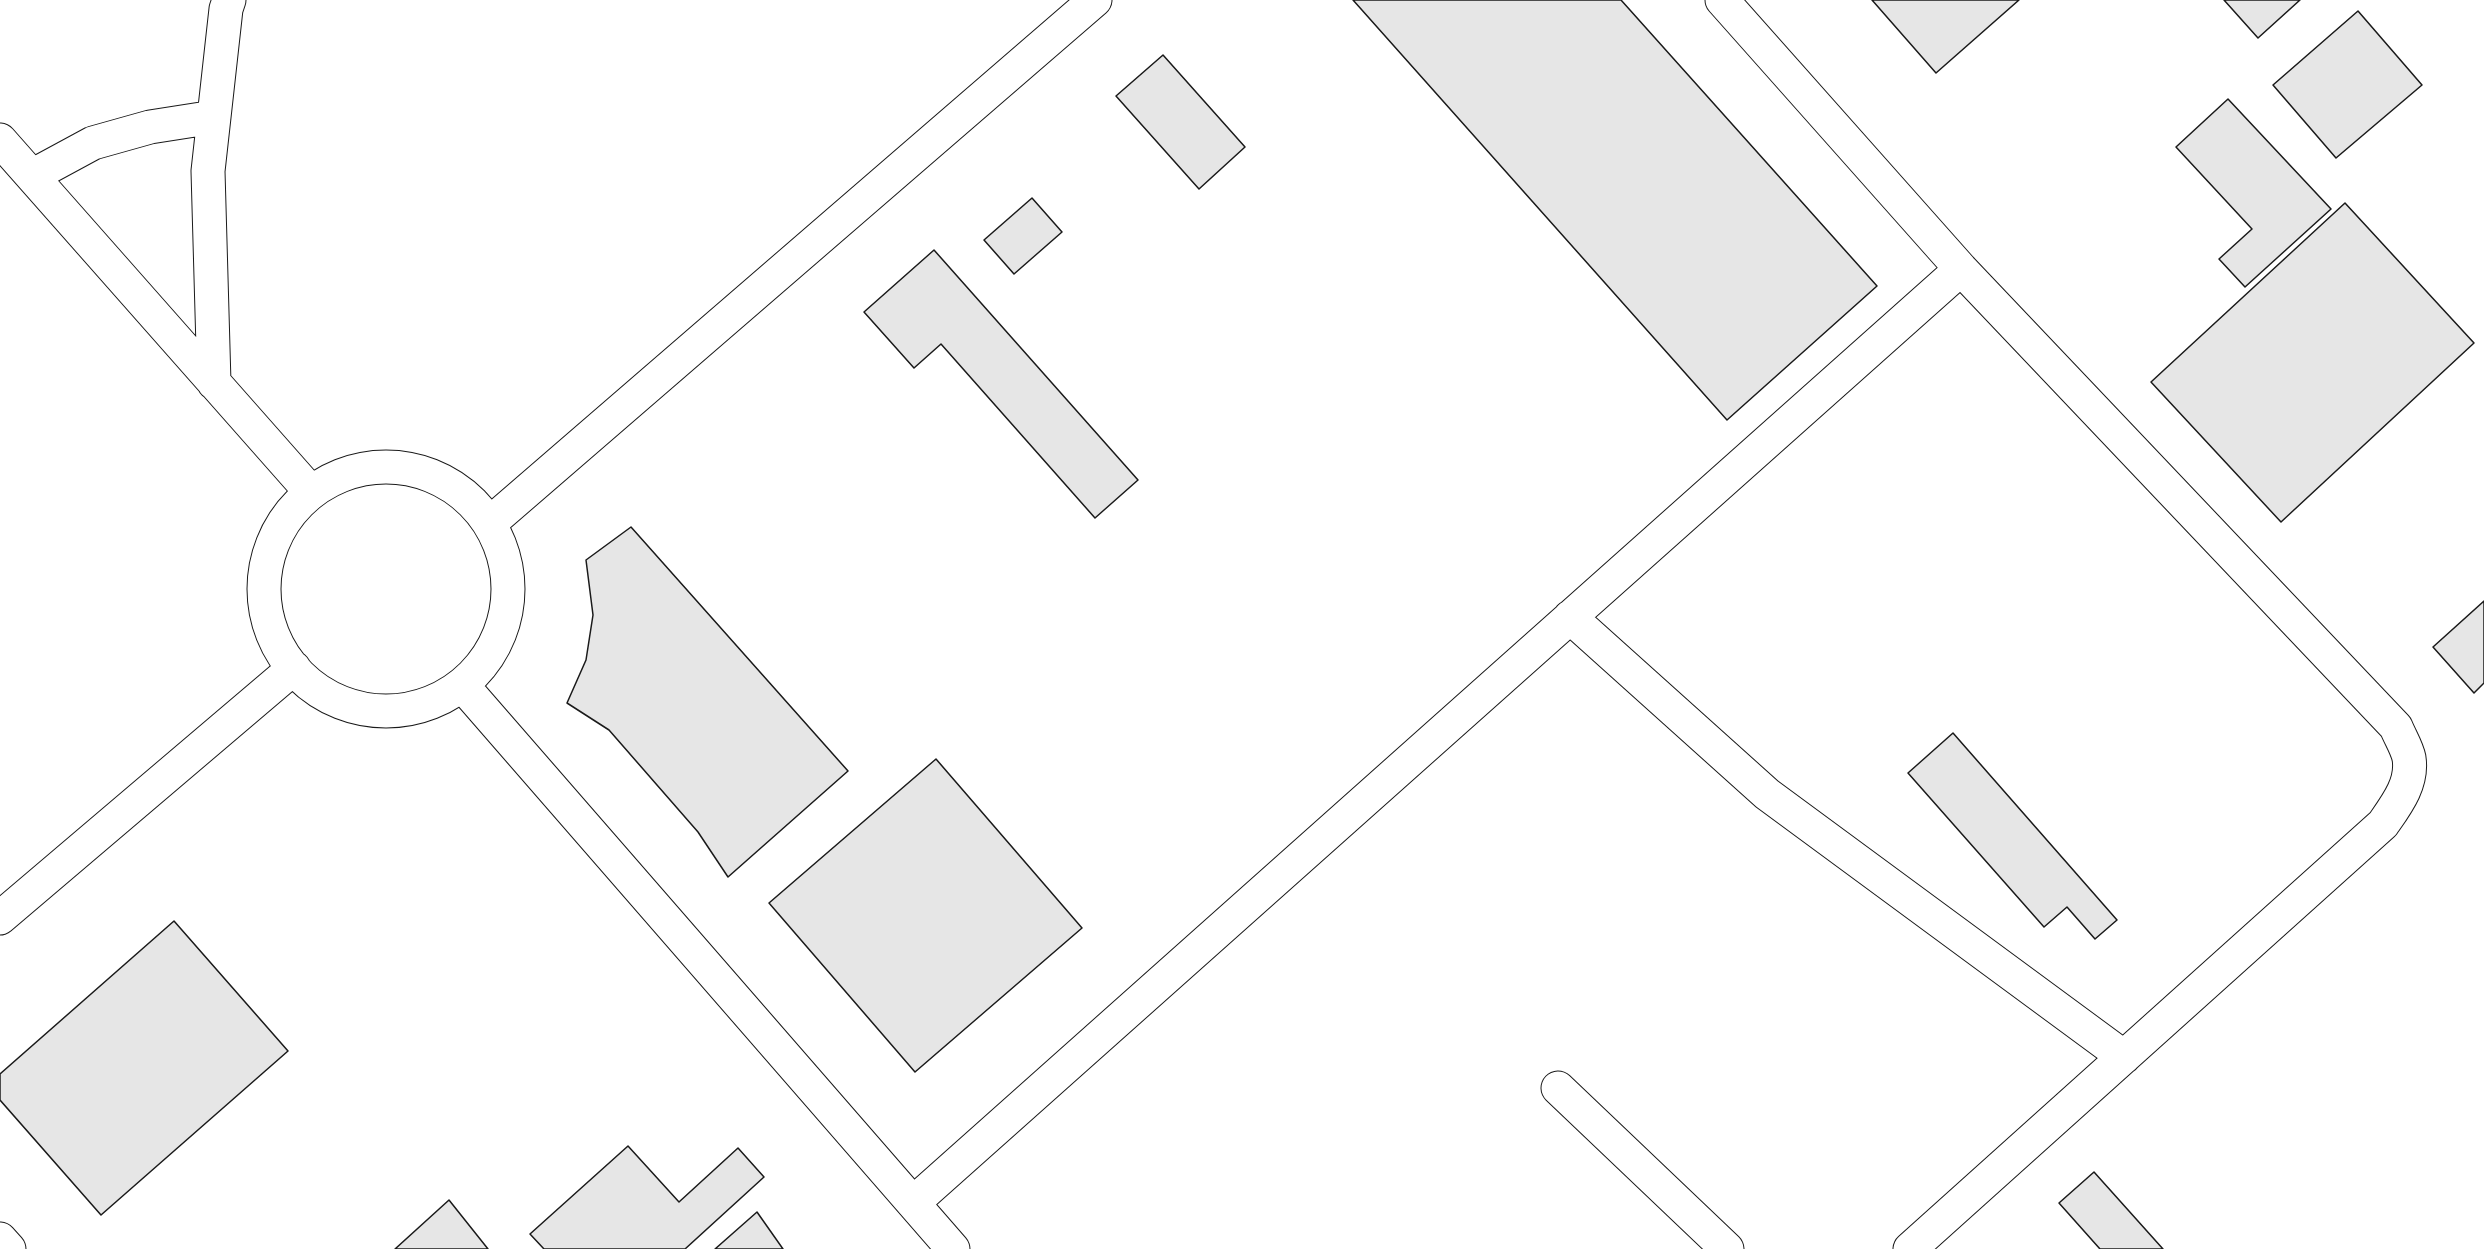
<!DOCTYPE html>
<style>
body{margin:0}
canvas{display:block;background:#fff}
</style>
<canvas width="2484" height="1249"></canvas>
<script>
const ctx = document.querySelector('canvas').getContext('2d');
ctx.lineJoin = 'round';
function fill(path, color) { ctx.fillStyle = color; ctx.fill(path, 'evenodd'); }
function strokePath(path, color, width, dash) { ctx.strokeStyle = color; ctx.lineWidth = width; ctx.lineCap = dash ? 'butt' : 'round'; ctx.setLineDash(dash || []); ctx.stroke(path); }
const building = new Path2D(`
 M1353 0H1621L1877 286 1727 420Z
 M1872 0H2019L1936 73Z
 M2224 0H2300L2258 38Z
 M2358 11 2422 85 2336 158 2273 85Z
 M1163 55 1245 147 1199 189 1116 96Z
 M2228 99 2331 209 2245 287 2219 259 2252 229 2176 147Z
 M1032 198 1062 232 1014 274 984 240Z
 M2345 203 2474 343 2281 522 2151 382Z
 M934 250 1138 480 1095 518 941 344 914 368 864 312Z
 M631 527 848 771 728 877 698 832 609 730 567 703 586 660 593 615 586 560Z
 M2484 601V683L2474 693 2433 647Z
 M1953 733 2117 920 2095 939 2067 907 2044 927 1908 773Z
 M936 759 1082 928 915 1072 769 903Z
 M174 921 288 1051 101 1215 0 1100V1074Z
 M628 1146 679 1202 738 1148 764 1177 685 1249H544L530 1234Z
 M2094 1172 2163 1249H2100L2059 1203Z
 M449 1200 488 1249H395Z
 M757 1212 783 1249H715Z`);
const minor = new Path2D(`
 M1722 0 1961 269 2396 727C2400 737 2407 748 2409 758 2413 783 2397 804 2383 824L1910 1249
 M0 140 310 491
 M32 176 93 143 150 127 214 117
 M214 383 208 171 226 9 229 0
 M264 589a122 122 0 1 1 244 0a122 122 0 1 1-244 0Z
 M490 523 1095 0
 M1570 617 1767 794 2124 1057
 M463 686 953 1249
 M0 918 294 668
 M1558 1088 1727 1249
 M913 1203 1961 269
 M0 1239 9 1249`);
fill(building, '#e6e6e6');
strokePath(building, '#1a1a1a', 1.5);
strokePath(minor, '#1a1a1a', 35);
strokePath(minor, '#fff', 33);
</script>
